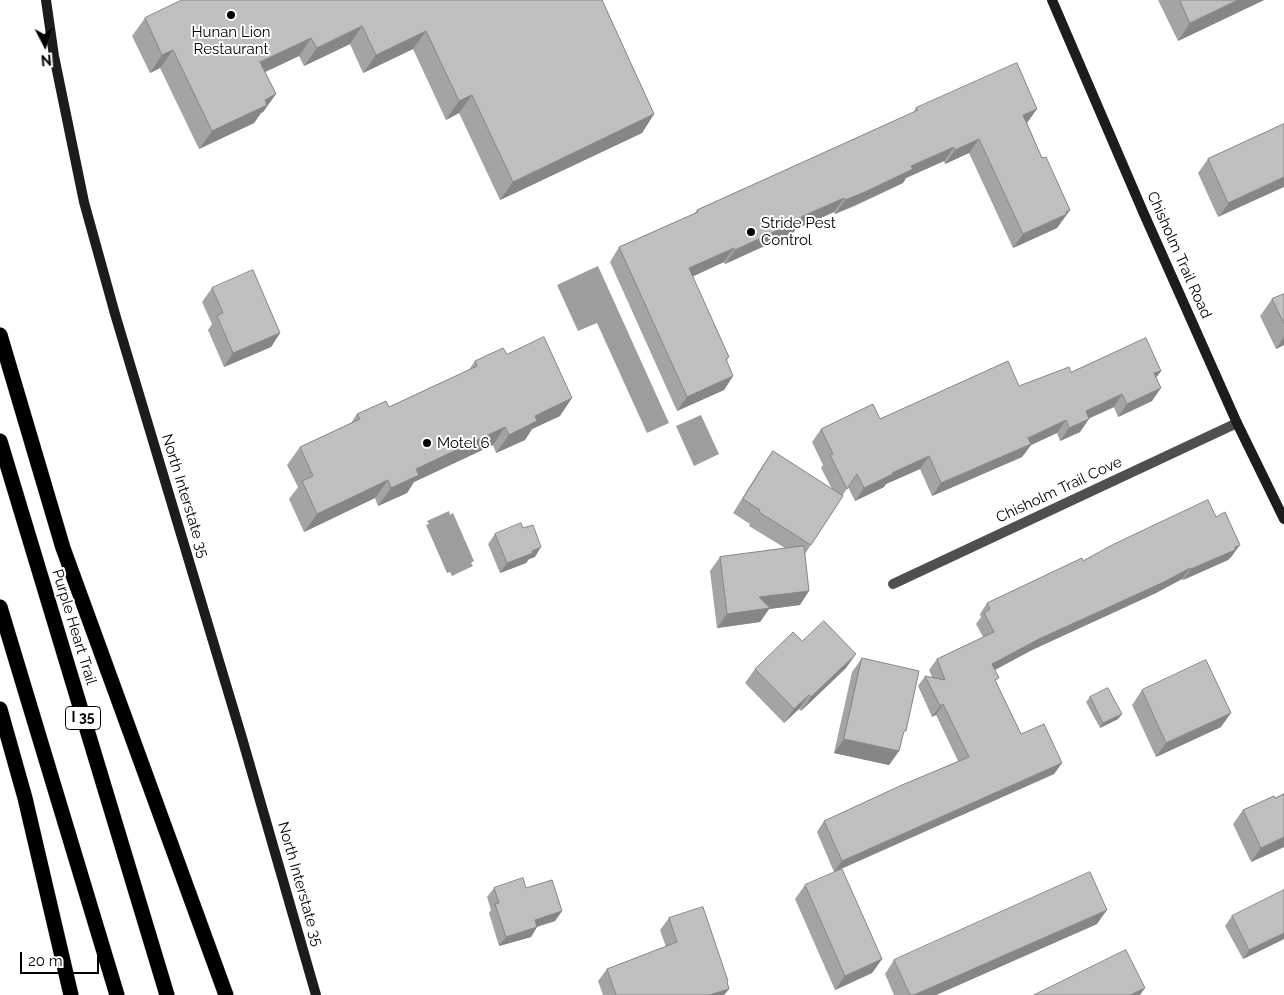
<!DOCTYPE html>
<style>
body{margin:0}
#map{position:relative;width:1284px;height:995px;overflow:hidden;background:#fff;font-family:Raleway,sans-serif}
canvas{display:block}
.north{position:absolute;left:20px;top:20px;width:50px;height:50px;-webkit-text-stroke:4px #fff;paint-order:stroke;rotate:175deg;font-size:14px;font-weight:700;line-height:20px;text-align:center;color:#000}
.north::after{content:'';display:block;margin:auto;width:18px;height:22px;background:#000;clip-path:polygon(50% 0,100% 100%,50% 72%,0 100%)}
.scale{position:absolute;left:20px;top:952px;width:79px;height:22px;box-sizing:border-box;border:2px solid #000;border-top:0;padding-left:6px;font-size:15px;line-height:18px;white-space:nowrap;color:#000;-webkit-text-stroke:4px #fff;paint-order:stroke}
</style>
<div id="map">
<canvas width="1284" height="995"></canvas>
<div class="north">N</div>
<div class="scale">20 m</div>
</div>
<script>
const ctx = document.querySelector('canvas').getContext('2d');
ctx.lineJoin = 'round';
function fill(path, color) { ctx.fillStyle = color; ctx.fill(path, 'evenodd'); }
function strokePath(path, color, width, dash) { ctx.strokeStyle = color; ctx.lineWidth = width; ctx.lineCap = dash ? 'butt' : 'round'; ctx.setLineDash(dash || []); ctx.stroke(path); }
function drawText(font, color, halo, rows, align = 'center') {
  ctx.font = font + ' Raleway,sans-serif'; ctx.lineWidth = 4; ctx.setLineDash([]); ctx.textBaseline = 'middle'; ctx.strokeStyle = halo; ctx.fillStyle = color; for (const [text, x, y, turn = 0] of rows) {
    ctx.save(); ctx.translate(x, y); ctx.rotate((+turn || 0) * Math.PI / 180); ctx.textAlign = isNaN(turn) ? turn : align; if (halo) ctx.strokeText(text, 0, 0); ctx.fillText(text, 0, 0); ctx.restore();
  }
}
const water = new Path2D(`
 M598 266 669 423 647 433 597 323 578 331 557 285Z
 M701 415 719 454 694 466 676 426Z
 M449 511 450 515 453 513 474 561 471 563 473 566 452 576 450 572 447 573 426 525 429 524 427 521Z`);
const street = new Path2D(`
 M893 584 1237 423`);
const secondary = new Path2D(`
 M46 0 54 56 84 202 115 314 242 738 316 995
 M1052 0 1144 214 1237 423 1284 519`);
const highway = new Path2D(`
 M0 335 63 548 226 995
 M0 441 167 995
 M0 607 117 995
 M0 709 25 798 71 995`);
const wall = new Path2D(`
 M602 0 654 114 642 133 500 200 459 113 446 120 413 49 363 73 350 44 304 66 299 56 265 72 276 94 263 112 261 113 254 123 199 149 160 68 150 73 132 36 145 18Z
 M1158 0H1264L1178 41Z
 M916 108 1027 123 1042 158 1070 210 1060 224 1057 228 1013 248 969 153 945 164 944 161 906 178 903 183 855 206 835 214 834 212 796 229 793 233 725 264 724 262 692 276 729 357 726 361 733 376 724 390 677 411 610 262 619 247 694 214 697 210 913 113Z
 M1284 124 1218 217 1198 173 1208 159Z
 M212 288 280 333 271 347 224 367 208 330 212 324 202 302Z
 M1284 294V345L1276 349 1260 316 1272 299Z
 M507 354 560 416 532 429 525 440 496 453 493 445 414 482 407 493 378 506 375 498 304 532 289 499 298 487 287 465 300 447 351 423 357 414 389 407 468 371 475 361Z
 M1161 371 1156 378 1152 401 1118 417 1114 407 1089 418 1080 432 1060 441 1057 433 1031 445 1022 457 932 496 920 469 886 484 884 487 855 501 848 487 805 554 800 605 769 609 760 622 717 628 710 571 720 557 785 548 749 526 750 524 733 513 763 465 773 451 832 489 821 468 823 465 812 442 821 429 880 419 1019 386 1071 372Z
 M495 534 535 557 529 559 526 563 500 573 488 544Z
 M1232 556 1228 560 1183 580 1182 579 1156 593 1032 650 995 670 996 682 1021 734 1062 763 1054 774 834 872 817 832 824 821 958 761 936 715 932 717 918 686 925 676 932 677 929 670 937 659 983 637 976 624 981 617 980 614 987 603 1083 561Z
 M802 641 846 668 801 711 799 709 784 723 745 683 755 669Z
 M862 658 903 736 899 751 889 765 834 753 852 672Z
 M1142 690 1221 727 1156 757 1132 705Z
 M1090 697 1122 714 1118 719 1100 728 1086 702Z
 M1284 794V847L1251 862 1233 824 1243 810Z
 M805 885 882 959 872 973 835 990 795 899Z
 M494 888H526L562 911 555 921 537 927 531 937 499 946 489 913 491 910 487 897Z
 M1232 916 1284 939 1243 959 1225 926Z
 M669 918 727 983 729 989 724 995H603L598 981 607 969 666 947 660 930Z
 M1097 924 936 995H894L885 974 894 960Z`);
const shadedWall = new Path2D(`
 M1238 0H1264L1178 41 1190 23Z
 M362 26 350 44 304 66 317 48Z
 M426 31 413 49 363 73 376 55Z
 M311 38 299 56 248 80 260 62Z
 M173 50 160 68 150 73 162 55Z
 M276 94 263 112 261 113 254 123 199 149 212 131 265 100Z
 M472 95 459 113 446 120 459 101Z
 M1037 109 1027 123 1013 129 1023 115Z
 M654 114 642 133 500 200 513 182Z
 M979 139 969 153 945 164 955 150Z
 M954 147 944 161 906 178 903 183 835 214 845 200 911 166Z
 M1284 177V187L1218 217 1228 203Z
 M844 198 834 212 796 229 793 233 725 264 735 250 801 217Z
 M1070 210 1057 228 1013 248 1023 234Z
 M734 248 724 262 679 283 689 268Z
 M280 333 271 347 224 367 233 353Z
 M1284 337V345L1276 349Z
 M1161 371 1152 383 1154 373Z
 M733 376 724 390 677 411 687 397Z
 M1161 388 1152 401 1118 417 1127 404Z
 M1122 394 1114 407 1077 424 1086 411Z
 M572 398 560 416 532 429 525 440 496 453 509 435 535 416Z
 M1089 419 1080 432 1060 441 1069 428Z
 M1066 420 1057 433 1031 445 1022 457 932 496 941 483 1028 438Z
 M505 427 493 445 414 482 407 493 378 506 391 488 416 469Z
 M929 456 920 469 886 484 884 487 855 501 864 488 892 473Z
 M388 480 375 498 304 532 317 514Z
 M1240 545 1232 556 1228 560 1183 580 1191 569Z
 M541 547 535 557 529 559 526 563 500 573 507 563Z
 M1190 568 1182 579 1156 593 1032 650 985 675 992 664 1039 639Z
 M809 591 800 605 769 609 760 622 717 628 727 614 759 597Z
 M856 654 846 668 801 711 811 697Z
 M809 695 799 709 784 723 794 709Z
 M943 704 936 715 932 717 940 706Z
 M1231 713 1221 727 1156 757 1166 743Z
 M1122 714 1118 719 1100 728 1103 723Z
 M844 739 899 751 889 765 834 753Z
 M1062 763 1054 774 834 872 842 861Z
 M1284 837V847L1251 862 1261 848Z
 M1107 910 1097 924 936 995H914Z
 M562 911 555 921 529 929 535 920Z
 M537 927 531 937 499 946 506 937Z
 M1284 933V939L1243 959 1249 950Z
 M882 959 872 973 835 990 845 976Z
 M728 981 721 991 729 989 724 995H709Z
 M1145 988 1140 995H1130Z`);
const building = new Path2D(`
 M182 0H602L654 114 513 182 472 95 459 101 426 31 376 55 362 26 317 48 311 38 260 62 276 94 265 100 267 105 212 131 173 50 162 55 145 18Z
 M1180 0H1238L1190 23Z
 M1017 63 1037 109 1023 115 1042 158 1046 157 1070 210 1066 212 1067 214 1023 234 979 139 955 150 954 147 911 166 913 169 865 192 845 200 844 198 801 217 802 219 735 250 734 248 689 268 729 357 726 359 733 376 687 397 619 247 698 212 697 210 918 110 916 108Z
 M1284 124V177L1228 203 1208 159Z
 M253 270 280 333 233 353 217 316 223 313 212 288Z
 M1284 294V324L1272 299Z
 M544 337 572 398 535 416 537 421 509 435 505 427 416 469 419 475 391 488 388 480 317 514 302 481 313 476 300 447 360 419 357 414 386 401 389 407 477 366 475 361 503 348 507 354Z
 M1146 338 1161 371 1154 373 1161 388 1127 404 1122 394 1086 411 1089 419 1069 428 1066 420 1028 438 1031 444 941 483 929 456 892 473 893 474 864 488 857 474 847 489 830 455 833 454 821 429 873 404 880 419 1008 361 1019 386 1069 367 1071 372Z
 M773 451 843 496 811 545 759 512 760 510 743 499Z
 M1208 500 1216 517 1225 512 1240 545 1235 547V550L1191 569 1190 568 1164 582 1039 639 992 664 999 678 995 680 1021 734 1044 724 1062 763 842 861 824 821 902 785 969 757 943 704 940 706 925 676 945 680 937 659 994 632 984 613 990 609 987 603 1082 558 1083 561 1112 545Z
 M521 523 523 528 533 525 541 547 532 551 533 553 507 563 495 534Z
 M804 546 809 591 759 597 770 608 727 614 720 557Z
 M824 621 856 654 811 697 809 695 794 709 755 669 793 632 802 641Z
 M862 658 919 671 906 731H904L899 751 844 739Z
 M1206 660 1231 713 1166 743 1142 690Z
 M1108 688 1122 714 1103 723 1090 697Z
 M1284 794V837L1261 848 1243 810 1274 796 1275 798Z
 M842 869 882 959 845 976 805 885Z
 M1090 872 1107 910 914 995H910L894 960Z
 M523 878 526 888 552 880 562 911 535 920 537 927 506 937 495 904 499 903 494 888Z
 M1284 890V933L1249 950 1232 916Z
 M703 907 728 981 727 982 729 989 709 995H616L607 969 677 942 669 918Z
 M1126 950 1145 988 1130 995H1034Z`);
const markers = [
 [231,15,5,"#000"],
 [751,232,5,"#000"],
 [427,443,5,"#000"]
];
const shields = [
 [83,718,35]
];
const shieldNames = [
 ["I 35",83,718]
];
const poiNames = [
 ["Hunan Lion",231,32,"center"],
 ["Restaurant",231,49,"center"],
 ["Stride Pest",761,223],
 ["Control",761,240],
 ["Motel 6",437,443]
];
const streetNames = [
 ["Chisholm Trail Road",1179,255,66],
 ["Chisholm Trail Cove",1059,490,-25],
 ["North Interstate 35",185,496,73],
 ["Purple Heart Trail",74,627,73],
 ["North Interstate 35",300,884,74]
];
fill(water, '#9d9d9d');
strokePath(highway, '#dbdbdb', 16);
strokePath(street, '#4f4f4f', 10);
strokePath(secondary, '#1c1c1c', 10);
strokePath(highway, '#000', 15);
fill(wall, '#a4a4a4');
fill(shadedWall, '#868686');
fill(building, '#bfbfbf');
strokePath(building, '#868686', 1);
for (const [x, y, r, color] of markers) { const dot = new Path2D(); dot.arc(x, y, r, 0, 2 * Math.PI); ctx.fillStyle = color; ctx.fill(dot); strokePath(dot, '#fff', 2); }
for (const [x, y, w] of shields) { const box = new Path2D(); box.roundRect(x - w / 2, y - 11.5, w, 23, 4); ctx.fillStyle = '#fff'; ctx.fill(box); strokePath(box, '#000', 1); }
drawText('bold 14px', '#000', null, shieldNames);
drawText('15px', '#000', '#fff', poiNames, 'left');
drawText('15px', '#000', '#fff', streetNames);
</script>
